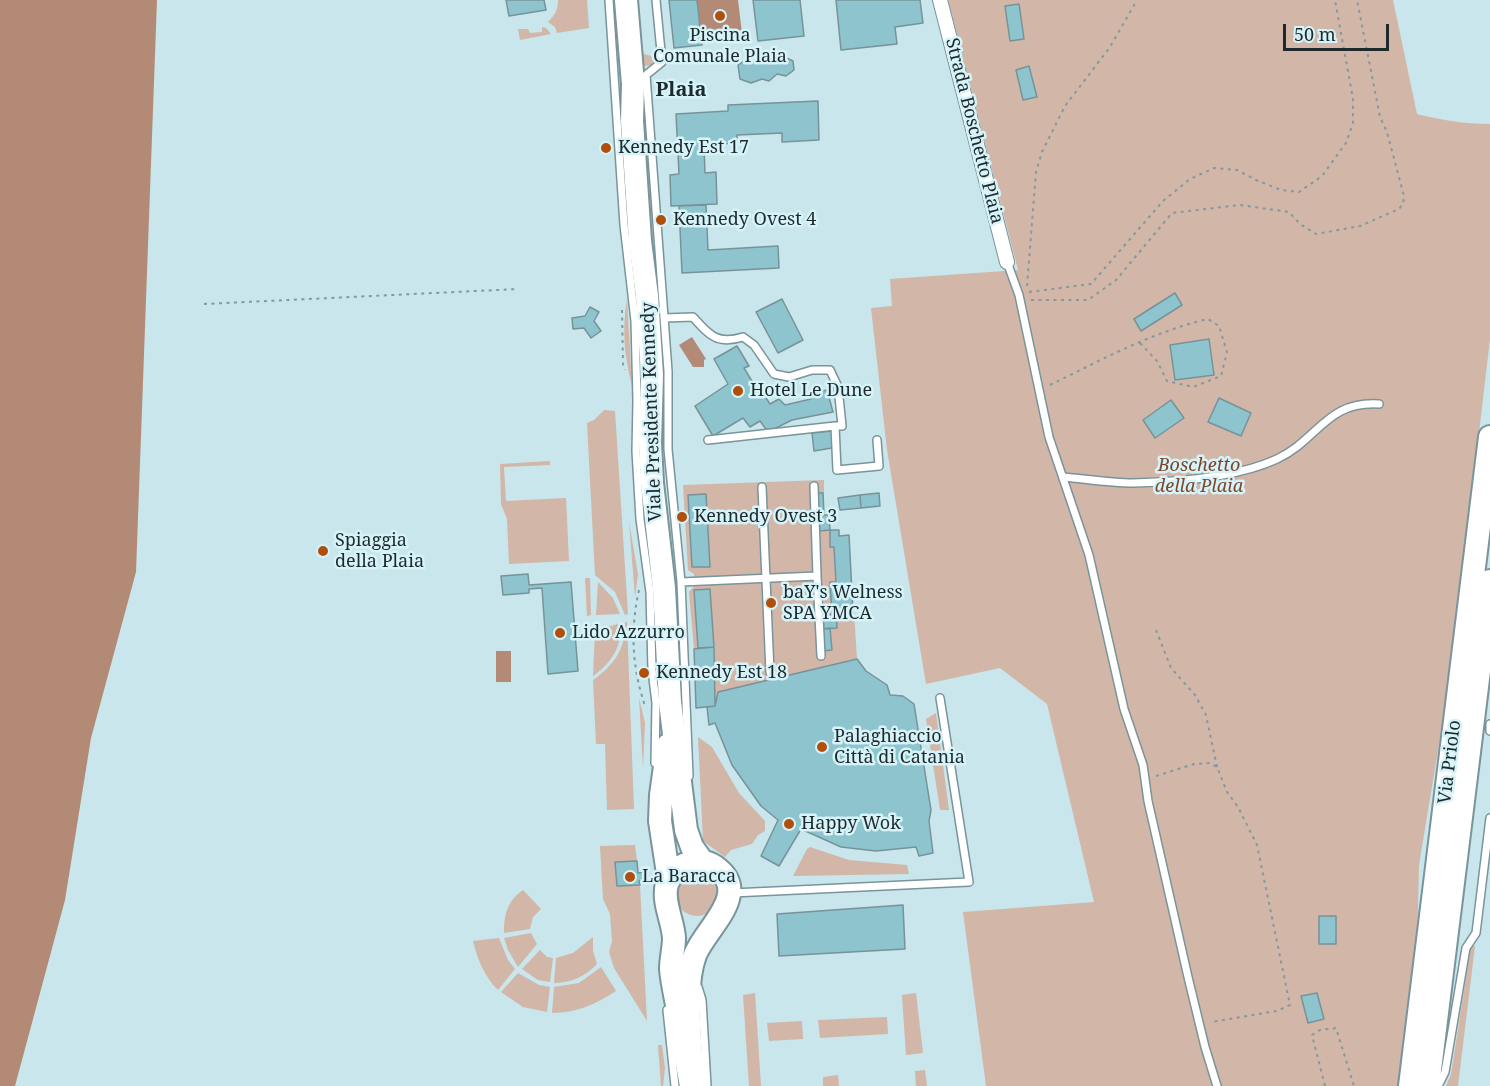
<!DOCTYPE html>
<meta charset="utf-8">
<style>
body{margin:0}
#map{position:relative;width:1490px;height:1086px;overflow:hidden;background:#c8e6eb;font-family:"Noto Serif",serif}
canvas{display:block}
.scale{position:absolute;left:1283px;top:24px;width:106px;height:27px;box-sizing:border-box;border:3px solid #1e292b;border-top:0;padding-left:8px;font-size:18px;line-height:21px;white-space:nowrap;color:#1e292b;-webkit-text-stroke:4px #d5f3f9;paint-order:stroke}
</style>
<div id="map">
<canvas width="1490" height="1086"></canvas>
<div class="scale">50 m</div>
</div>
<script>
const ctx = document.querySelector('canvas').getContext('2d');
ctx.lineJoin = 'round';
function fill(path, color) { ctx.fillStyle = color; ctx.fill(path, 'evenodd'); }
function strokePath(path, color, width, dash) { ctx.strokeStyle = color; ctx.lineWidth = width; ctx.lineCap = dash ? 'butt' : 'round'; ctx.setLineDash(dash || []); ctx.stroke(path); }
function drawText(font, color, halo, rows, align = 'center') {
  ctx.font = font + ' "Noto Serif",serif'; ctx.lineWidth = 5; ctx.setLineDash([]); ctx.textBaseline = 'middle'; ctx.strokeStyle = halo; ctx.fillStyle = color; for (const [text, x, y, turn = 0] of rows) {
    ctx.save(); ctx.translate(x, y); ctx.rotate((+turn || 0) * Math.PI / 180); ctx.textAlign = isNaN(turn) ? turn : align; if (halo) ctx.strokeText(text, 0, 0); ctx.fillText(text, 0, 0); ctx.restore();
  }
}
const green = new Path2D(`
 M558 0H587L589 28 557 33 555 27 548 22C555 15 558 10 558 0Z
 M948 0H1393L1417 114C1441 120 1464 124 1490 124V339L1451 672 1419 865 1417 951 1398 1086H986L963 912 1094 902 1047 704 1000 668 926 684 887 450 871 308 892 306 890 279 1018 270Z
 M542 27 546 28 551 34 520 40 518 29H528L530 33 542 32Z
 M640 39 644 54 655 57 656 61 654 65 643 66 638 61Z
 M641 100 644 111 663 372 661 450 665 511 676 591 684 760 663 512Z
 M627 299 632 385C624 356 622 329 627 299Z
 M604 410 615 411 628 614 625 615 615 592 595 575 587 423 594 420Z
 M550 461V465L504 467 506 501 566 498 569 561 509 564 507 519 501 504 500 464Z
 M824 480V515L830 530H839V536L849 535 857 659 718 692 715 706 696 708 694 649 689 592 695 585 694 574 688 570 683 485Z
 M629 522 638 574 635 597Z
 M585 578H590L591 615 587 616Z
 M598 582 613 598 620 614 596 615Z
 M625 622H627L634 809 607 810 605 744H596L593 680C614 665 626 649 625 622Z
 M621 623C622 646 612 663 593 676L595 631Z
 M639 698 645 723 643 768Z
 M936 713 949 810H940L926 719Z
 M698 737 712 747 739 793 765 821V831L758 835 752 844 731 850 725 857 703 841Z
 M635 845 637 861 615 863 617 886 640 885 647 1021 614 968 609 952 612 941 610 914 603 899 600 846Z
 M810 847 849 860 907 865 909 874 793 876 807 849Z
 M675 894a22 22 0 1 1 44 0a22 22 0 1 1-44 0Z
 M523 890 541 909 533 917 530 929 504 933C504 915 507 901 523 890Z
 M531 933 537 944 518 967 508 950 504 938Z
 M593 937V951L597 964C586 976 571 983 554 983L556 958 573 953Z
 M499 938 508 960 515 969 498 990C484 976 478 960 473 941Z
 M1471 946H1475L1458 1086H1446L1451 1074Z
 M540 950 547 957 553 958 550 982 538 980 522 969Z
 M601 967 616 991C596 1004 576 1013 552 1013L554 987 579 983Z
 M518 973 539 985 550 987 547 1012 523 1007 501 992Z
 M755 993 761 1086H749L743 995Z
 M916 993 923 1053 906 1055 902 995Z
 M887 1017 888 1034 820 1038 818 1020Z
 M802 1021 803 1039 769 1041 767 1023Z
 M658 1045H662L665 1068 663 1086H661Z
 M925 1070 927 1086H916L915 1071Z
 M838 1075 839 1086H823V1077Z`);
const water = new Path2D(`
 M0 0H157L136 572 91 738 65 900 15 1086H0Z
 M697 0H738L742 33 701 36Z
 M692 337 706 359 704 360V367H693L679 345Z
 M496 651H511V682H496Z`);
const building = new Path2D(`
 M506 0H544L546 10 509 16Z
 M669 0H697L702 45 674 48Z
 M753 0H800L804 36 758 41Z
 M836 0H920L923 23 895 27 897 44 841 50Z
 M1019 4 1024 39 1010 41 1005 6Z
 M782 56 793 61 794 70 786 76 777 74 769 81 762 79 751 83 740 79 738 65 747 59 754 63 765 58 775 62Z
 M1029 66 1037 97 1023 100 1016 70Z
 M818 101 819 140 782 142V133L737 135V143L704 145 705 173 716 172 717 204 671 206 670 175 679 174 676 114 728 111V105Z
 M706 205 708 250 778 246 779 268 682 273 679 206Z
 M1175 293 1182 305 1141 331 1134 319Z
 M782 299 803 340 778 353 756 312Z
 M590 307 599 312 594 321 601 331 591 338 584 328 573 329 572 318 585 316Z
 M1209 339 1214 375 1175 380 1170 345Z
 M737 346 749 366 744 368 758 391 760 389 770 404 779 399 785 405 811 399 810 394 827 390 833 412 792 420 768 432 760 421 750 427 743 418 713 436 695 406 728 384 714 359Z
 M1219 398 1251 413 1241 436 1208 422Z
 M1171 400 1184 418 1155 438 1143 420Z
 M832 431V448L814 451 812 433Z
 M816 493H823L824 515H829L830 530 818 531Z
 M879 493 880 506 861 508 860 495Z
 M706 494 710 567H692L688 495Z
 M860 495 861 508 840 510 838 498Z
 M830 530H839V536L849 535 853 613 832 614 830 582H836L834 547H830Z
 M528 574 529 585 571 582 578 671 548 674 542 588 529 589V593L503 595 501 576Z
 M710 589 714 647 698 648 694 590Z
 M822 614H836L837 628 822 629Z
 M830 628 832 650 823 651 822 629Z
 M714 647 715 706 696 708 694 649Z
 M857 659 866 671 887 685 890 695 903 696 914 704 931 810 929 821 933 853 919 856 916 847 876 851 841 847 801 829 779 866 761 856 778 820 761 806 732 765 715 723 709 725 707 707 715 706 718 692Z
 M637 861 638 873 644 872V881H639L640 885 617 886 615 862Z
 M903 905 905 949 779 956 777 914Z
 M1319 916H1336V944H1319Z
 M1317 993 1324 1019 1308 1023 1301 996Z`);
const path = new Path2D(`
 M1027 286 1036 172 1042 152 1065 106 1110 47 1137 0
 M1029 292 1091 284 1163 201 1190 179 1214 168 1237 170 1256 180 1281 190 1299 192 1322 176 1346 143 1353 123V99L1335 0
 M1031 300H1088L1116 280 1172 213 1240 205 1289 212 1300 224 1316 234 1360 226 1399 209 1403 204 1404 196 1387 132 1380 117 1357 0
 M204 304 518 289
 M622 310 623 364 625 370
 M1050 385C1101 360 1152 332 1208 319L1219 326 1227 352 1221 376 1193 387 1167 381 1157 361 1139 342
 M639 590C630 630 632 667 645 706
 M1156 630 1171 668 1195 695 1206 715 1217 767
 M1156 776 1194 764 1210 763 1217 767 1227 792 1238 807 1257 845 1290 1005 1277 1011 1211 1022
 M1325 1086 1312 1035 1320 1030 1336 1028 1354 1086`);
const service = new Path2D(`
 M609 0 624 225 635 321 637 401 636 451 640 519 650 592 652 670 656 703 655 763
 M656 0 662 62 646 75 668 371V449L681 582 689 776
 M1007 262 1019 295 1049 437 1089 555 1124 709 1143 765 1148 801 1188 977 1205 1047 1217 1086
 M664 318 693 317C709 335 717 345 743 337L754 345 774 374 789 377 812 370H830L838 387 842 426H835L837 470 879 466 877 440
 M708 440 835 426
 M1064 477C1086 479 1110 483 1133 483 1178 482 1236 478 1277 459 1319 439 1326 401 1379 404
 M762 487 770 672
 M817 576 821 656
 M681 582 817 576 814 486
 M1490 724V731
 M732 893 969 882 940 698
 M698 987 702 1000 707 1086
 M667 1010 675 1086
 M1438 1086 1445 1072 1466 948 1476 933 1490 818`);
const minor = new Path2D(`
 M940 0 1007 262`);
const primary = new Path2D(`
 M626 0 633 84 632 121 640 241 647 296 652 375 650 443 652 483 664 588 670 702 686 830 692 847 702 861
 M668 745 661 795 660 821 669 880
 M691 1086C686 1059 682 1032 677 1005 675 994 672 981 671 969 671 959 674 948 674 938 673 921 662 901 667 884 670 874 678 866 689 863 699 859 710 862 718 869 750 895 705 929 695 955 682 990 692 1047 693 1086
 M1410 1086 1490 437
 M1428 1086 1490 581`);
const markers = [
 [720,16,6,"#b04f0a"],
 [606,148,6,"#b04f0a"],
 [661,220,6,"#b04f0a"],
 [738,391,6,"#b04f0a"],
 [682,517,6,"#b04f0a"],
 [323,551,6,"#b04f0a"],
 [771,603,6,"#b04f0a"],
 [560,633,6,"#b04f0a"],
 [644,673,6,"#b04f0a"],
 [822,747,6,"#b04f0a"],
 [789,824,6,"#b04f0a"],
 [630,877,6,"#b04f0a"]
];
const poiNames = [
 ["Piscina",720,36,"center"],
 ["Comunale Plaia",720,57,"center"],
 ["Kennedy Est 17",618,148],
 ["Kennedy Ovest 4",673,220],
 ["Hotel Le Dune",750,391],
 ["Kennedy Ovest 3",694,517],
 ["Spiaggia",335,541],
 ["della Plaia",335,562],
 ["baY's Welness",783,593],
 ["SPA YMCA",783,614],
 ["Lido Azzurro",572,633],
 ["Kennedy Est 18",656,673],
 ["Palaghiaccio",834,737],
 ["Città di Catania",834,758],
 ["Happy Wok",801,824],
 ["La Baracca",642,877]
];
const streetNames = [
 ["Strada Boschetto Plaia",974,131,76],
 ["Viale Presidente Kennedy",652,412,-92],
 ["Via Priolo",1450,762,-83]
];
const parkNames = [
 ["Boschetto",1199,466],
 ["della Plaia",1199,487]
];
const neighbourhoodNames = [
 ["Plaia",681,90]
];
fill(green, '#d2b6a8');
fill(water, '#b38a76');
fill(building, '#8ec4ce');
strokePath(building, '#779399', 1.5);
strokePath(service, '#79949a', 10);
strokePath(minor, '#79949a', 16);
strokePath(primary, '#79949a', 26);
strokePath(path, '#83999d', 2, [3, 4.5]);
strokePath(service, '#fff', 7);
strokePath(minor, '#fff', 14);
strokePath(primary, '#fff', 22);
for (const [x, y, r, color] of markers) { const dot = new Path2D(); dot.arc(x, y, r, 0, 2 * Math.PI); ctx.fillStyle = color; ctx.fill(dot); strokePath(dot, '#d5f3f9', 2); }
drawText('18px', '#1e292b', '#d5f3f9', poiNames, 'left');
drawText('18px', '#1e292b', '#d5f3f9', streetNames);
drawText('italic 18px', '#7f4729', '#d5f3f9', parkNames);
drawText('bold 20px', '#1e292b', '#d5f3f9', neighbourhoodNames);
</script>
